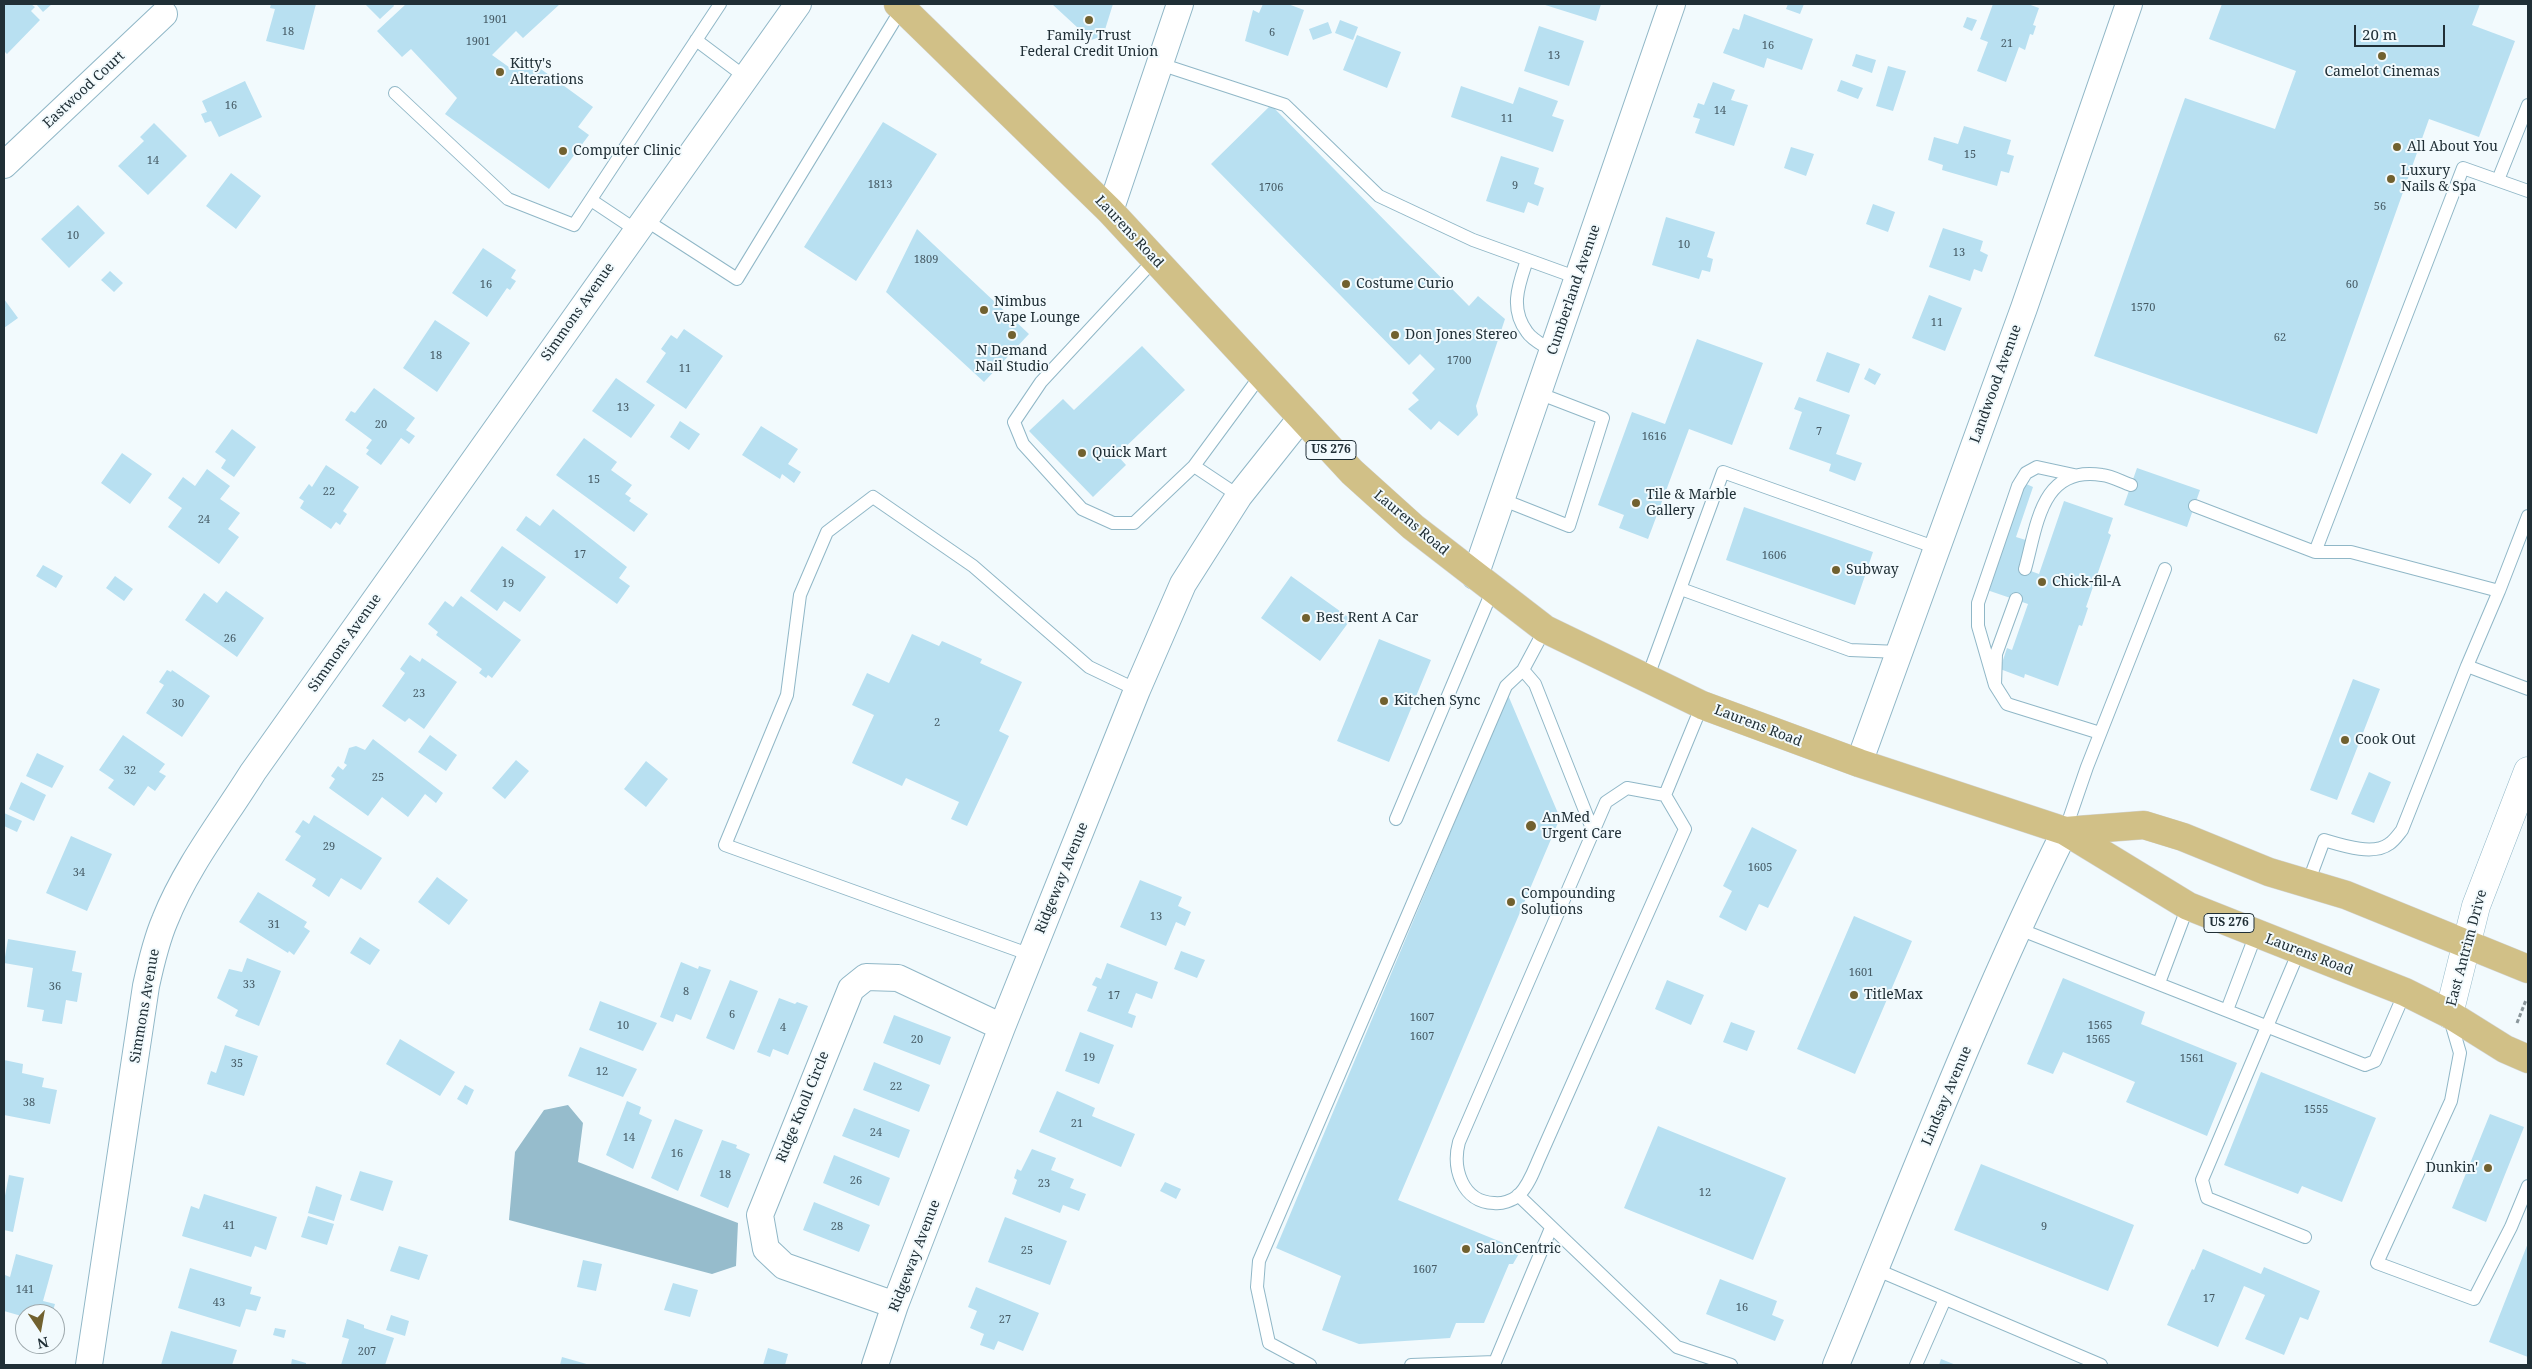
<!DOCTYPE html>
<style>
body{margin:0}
#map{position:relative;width:2532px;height:1369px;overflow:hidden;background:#f2fafd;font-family:"Noto Serif",serif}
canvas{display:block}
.frame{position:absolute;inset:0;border:5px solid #202f36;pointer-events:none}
.north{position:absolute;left:15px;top:1304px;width:50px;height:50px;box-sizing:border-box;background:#f2fafd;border:1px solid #9ea9ad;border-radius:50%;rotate:168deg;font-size:14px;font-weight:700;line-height:20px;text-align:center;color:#202f36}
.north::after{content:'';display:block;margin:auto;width:18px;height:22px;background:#71612f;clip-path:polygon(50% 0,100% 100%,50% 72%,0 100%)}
.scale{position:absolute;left:2354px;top:25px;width:91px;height:22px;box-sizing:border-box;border:2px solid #202f36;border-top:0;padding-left:6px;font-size:15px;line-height:18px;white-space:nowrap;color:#202f36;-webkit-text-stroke:4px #f2fafd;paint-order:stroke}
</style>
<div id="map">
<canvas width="2532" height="1369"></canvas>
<div class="frame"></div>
<div class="north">N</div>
<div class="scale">20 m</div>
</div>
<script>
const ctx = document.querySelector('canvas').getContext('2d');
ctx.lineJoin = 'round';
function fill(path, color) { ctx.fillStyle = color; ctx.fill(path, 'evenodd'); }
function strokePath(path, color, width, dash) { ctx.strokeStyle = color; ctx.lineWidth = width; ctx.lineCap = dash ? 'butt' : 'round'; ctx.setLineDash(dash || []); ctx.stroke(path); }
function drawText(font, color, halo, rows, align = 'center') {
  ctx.font = font + ' "Noto Serif",serif'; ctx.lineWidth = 4; ctx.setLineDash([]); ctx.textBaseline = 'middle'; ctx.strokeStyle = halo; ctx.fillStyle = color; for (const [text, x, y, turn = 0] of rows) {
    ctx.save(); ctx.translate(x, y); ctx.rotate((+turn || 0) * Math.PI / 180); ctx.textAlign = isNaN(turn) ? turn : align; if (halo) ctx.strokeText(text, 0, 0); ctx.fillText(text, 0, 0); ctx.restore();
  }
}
const water = new Path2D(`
 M568 1105 583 1123 578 1162 738 1223 736 1266 712 1274 509 1220 515 1152 544 1110Z`);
const building = new Path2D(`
 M4 4H31L35 7 31 11 40 20 7 54 4 51Z
 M36 4H52L43 12Z
 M271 4H316L304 50 266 41 275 9 270 8Z
 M365 4H393L394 6 380 19Z
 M406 4H560L523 38 516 31 492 55 513 70 523 56 593 107 578 127 589 135 549 189 445 114 457 98 411 49 402 57 377 31Z
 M1052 4H1113L1103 36 1091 40Z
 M1263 4H1288L1304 10 1288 56 1245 41 1253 10 1259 13Z
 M1542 4H1601L1596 21Z
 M1788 4H1804L1800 14 1786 9Z
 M1993 4H2028L2039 8 2033 25 2036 26 2033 35 2030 34 2025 50 2019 47 2006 82 1977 71 1988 42 1980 39Z
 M2222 4H2480L2472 25 2515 41 2479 137 2429 119 2317 434 2094 356 2185 98 2275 129 2296 71 2209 39Z
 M1744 14 1813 39 1802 70 1767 58 1764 68 1723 53 1733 28 1739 30Z
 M1967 17 1977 20 1972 31 1963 27Z
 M1340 20 1358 27 1353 40 1335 33Z
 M1328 22 1332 33 1313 40 1309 29Z
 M1539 26 1584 41 1569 86 1524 71Z
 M1357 35 1401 52 1387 88 1343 70Z
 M1856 54 1876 60 1872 73 1852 66Z
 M1888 66 1906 71 1893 111 1876 106Z
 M1841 80 1863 88 1858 99 1837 91Z
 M245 81 262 117 219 137 211 121 205 123 201 114 207 112 202 101Z
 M1713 82 1735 90 1731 100 1748 105 1734 146 1695 133 1700 119 1693 117 1698 103 1704 105Z
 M1461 86 1513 104 1519 87 1558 101 1552 116 1564 120 1553 152 1451 117Z
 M1271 105 1469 306 1478 296 1505 319 1476 406 1478 415 1458 436 1439 421 1431 430 1408 409 1419 400 1412 393 1435 369 1420 354 1409 365 1211 164Z
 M883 122 937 154 856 281 804 247Z
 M154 123 187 156 148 195 118 166 144 141 140 137Z
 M1964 126 2011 140 2007 154 2014 156 2009 173 2001 171 1997 186 1942 170 1943 165 1928 160 1934 137 1958 144Z
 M1791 147 1814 154 1806 176 1784 168Z
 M1501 156 1539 168 1534 184 1544 188 1538 206 1528 202 1524 213 1486 201Z
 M231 173 261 196 236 229 206 206Z
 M1873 204 1895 212 1888 232 1866 224Z
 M78 205 105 233 69 268 41 239Z
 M1666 217 1715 232 1707 257 1713 259 1710 272 1702 270 1699 279 1652 265Z
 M1943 228 1983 241 1980 251 1988 255 1982 272 1974 269 1970 281 1929 267Z
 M917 229 1029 334 984 382 886 292Z
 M483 248 516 270 511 278 516 281 510 290 507 288 487 317 452 293Z
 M110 271 123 283 114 292 101 280Z
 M1929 295 1962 308 1945 351 1912 338Z
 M4 299 18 318 4 328Z
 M435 320 470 343 437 392 403 368Z
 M684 329 723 356 686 409 646 382 666 353 661 349 671 335 677 339Z
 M1697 339 1763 363 1732 445 1689 429 1648 539 1619 528 1624 515 1598 505 1632 412 1665 424Z
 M1142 346 1185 390 1117 455 1126 465 1093 497 1029 431 1063 399 1074 410Z
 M1827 352 1860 364 1849 393 1816 381Z
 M1869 368 1881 374 1875 385 1864 379Z
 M616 378 655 405 631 438 592 411Z
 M374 388 415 418 406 430 415 436 409 444 401 438 381 465 366 454 369 450 366 448 372 440 345 420 351 411 355 413Z
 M1799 397 1850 415 1836 454 1862 463 1855 481 1829 471 1831 464 1789 449 1802 412 1794 409Z
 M680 421 700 434 689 450 670 437Z
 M761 426 798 449 788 464 801 472 794 483 782 474 780 479 742 455Z
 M232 429 256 447 234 477 221 468 226 460 215 452Z
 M584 438 617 462 611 470 632 485 625 494 631 498 629 501 648 514 634 532 556 475Z
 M122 453 152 474 130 504 101 483Z
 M326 465 359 487 343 511 347 514 340 525 336 522 331 529 300 508 304 501 299 498 309 484 312 487Z
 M2137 468 2200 490 2187 527 2124 505Z
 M207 469 230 486 220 499 240 513 228 529 239 537 219 564 168 527 182 508 168 498 183 477 195 486Z
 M2024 483 2033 487 2016 537 2029 541 2025 569 2039 574 2064 501 2113 518 2108 533 2111 535 2086 607 2088 608 2082 626 2079 625 2058 686 2025 674 2024 678 2000 669 2007 648 2012 650 2028 604 1987 590Z
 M1744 507 1873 552 1855 605 1726 560Z
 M553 509 627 567 619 578 630 586 617 604 516 530 526 516 540 526Z
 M502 546 546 577 520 612 504 601 497 611 470 591Z
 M43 565 63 576 56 588 36 576Z
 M115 576 133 589 124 601 106 588Z
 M1291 576 1351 619 1320 661 1261 618Z
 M226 591 264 618 237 657 185 620 204 593 217 603Z
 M461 596 521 640 492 678 488 675 486 678 479 673 482 669 436 635 438 632 428 624 445 601 453 607Z
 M912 634 939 646 942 641 982 659 980 663 1022 682 999 731 1009 736 967 826 951 819 959 802 906 778 902 786 852 763 874 715 852 705 867 673 889 683Z
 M1379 639 1431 660 1389 762 1337 741Z
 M410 655 420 662 422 658 457 682 424 729 409 718 405 722 382 706 405 673 400 669Z
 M167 670 171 672 172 670 210 696 182 737 146 713 164 685 159 682Z
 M2353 679 2380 689 2337 800 2310 790Z
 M1508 695 1560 818 1398 1200 1521 1250 1513 1264H1509L1484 1323H1456L1450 1338 1359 1344 1322 1330 1341 1276 1276 1248Z
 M123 735 165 764 159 772 166 776 155 791 148 786 134 806 108 788 114 780 99 770Z
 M430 735 457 755 446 771 418 752Z
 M373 739 443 793 436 803 425 794 408 817 382 797 368 816 329 788 335 779 331 776 338 766 343 770 347 765 344 763 349 748 356 746 365 750Z
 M37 753 64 766 52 788 26 776Z
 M516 760 529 771 505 799 492 788Z
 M646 761 668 779 646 807 624 789Z
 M2369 772 2391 782 2374 823 2351 814Z
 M21 782 46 795 34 821 9 809Z
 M4 813 22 821 17 832 4 826Z
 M314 815 382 858 361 890 341 878 329 897 312 886 316 879 285 860 301 836 295 832 303 820 309 824Z
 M1752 827 1797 850 1768 908 1759 904 1746 931 1719 917 1732 891 1723 886Z
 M71 836 112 854 87 911 46 893Z
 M437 877 468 900 449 925 418 902Z
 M1140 880 1182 897 1178 906 1191 912 1185 926 1176 922 1166 946 1120 927Z
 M258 892 307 922 304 927 310 931 294 955 289 951 288 953 239 922Z
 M1854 916 1912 941 1855 1074 1797 1049Z
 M360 937 380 950 370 965 350 953Z
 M8 939 76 951 72 971 82 973 77 1002 66 1000 62 1024 42 1021 44 1010 27 1007 33 968 4 963Z
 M1181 951 1205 960 1197 978 1174 969Z
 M247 958 281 971 259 1026 235 1016 238 1010 217 998 229 969 242 972Z
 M681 962 698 969 699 966 711 970 691 1020 676 1014 673 1022 660 1017Z
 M1107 963 1158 982 1152 999 1136 993 1128 1013 1136 1016 1132 1028 1087 1011 1097 987 1092 985 1096 977 1101 979Z
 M2063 978 2145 1012 2141 1024 2237 1063 2207 1136 2126 1102 2135 1082 2063 1052 2053 1074 2027 1064Z
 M730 980 758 991 734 1050 706 1038Z
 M1667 980 1704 995 1691 1025 1655 1009Z
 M779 998 795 1004 797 1002 808 1006 788 1055 773 1049 770 1057 757 1052Z
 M600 1001 657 1023 643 1051 589 1030Z
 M894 1015 951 1037 940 1065 883 1043Z
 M1731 1022 1755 1031 1747 1051 1723 1042Z
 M1080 1032 1114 1045 1099 1084 1065 1071Z
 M400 1039 455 1072 440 1096 386 1064Z
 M225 1045 258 1056 244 1096 207 1084 211 1071 216 1073Z
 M580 1047 637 1069 623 1097 568 1076Z
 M4 1060 23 1064 22 1073 44 1078 42 1087 57 1090 50 1124 4 1115Z
 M874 1062 930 1085 919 1112 863 1090Z
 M2261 1072 2376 1118 2342 1202 2302 1186 2298 1194 2224 1165Z
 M465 1085 474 1090 467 1105 457 1099Z
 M1057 1091 1095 1108 1092 1116 1135 1134 1121 1167 1039 1132Z
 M627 1101 641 1107 639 1114 652 1120 633 1169 606 1155Z
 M854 1108 910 1130 899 1158 842 1136Z
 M2490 1114 2524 1127 2486 1222 2452 1208Z
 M675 1119 703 1130 678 1191 651 1178Z
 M1658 1126 1786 1178 1753 1260 1624 1208Z
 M722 1140 737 1145 736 1148 750 1154 728 1208 700 1196Z
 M1032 1149 1056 1158 1051 1170 1074 1179 1070 1188 1086 1194 1079 1211 1063 1205 1060 1213 1012 1194 1017 1180 1014 1178 1017 1169 1021 1171Z
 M834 1155 890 1178 879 1206 823 1183Z
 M1981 1164 2134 1225 2108 1291 1954 1230Z
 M360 1171 393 1181 383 1211 350 1200Z
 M9 1175 24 1178 13 1232 4 1230V1201Z
 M1165 1182 1181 1189 1176 1199 1160 1191Z
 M316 1186 342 1195 334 1221 308 1213Z
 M204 1194 277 1217 266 1250 255 1246 251 1257 182 1236 191 1206 199 1209Z
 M814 1202 870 1225 859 1252 803 1230Z
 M308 1216 334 1224 327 1245 301 1237Z
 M1005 1217 1067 1241 1050 1285 988 1262Z
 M2528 1243V1357L2489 1342Z
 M399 1246 428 1255 419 1280 390 1271Z
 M2203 1249 2261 1274 2264 1267 2320 1291 2308 1320 2300 1317 2284 1355 2245 1339 2265 1295 2244 1286 2218 1347 2167 1325 2192 1269 2194 1270Z
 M16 1254 53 1265 43 1301 55 1304 52 1314H25V1317L4 1311V1279L5 1275 10 1277Z
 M583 1260 602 1264 596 1291 577 1287Z
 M190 1268 252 1287 250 1294 261 1297 256 1311 246 1309 240 1327 178 1308Z
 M1720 1279 1777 1301 1772 1315 1784 1320 1775 1341 1706 1314Z
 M673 1283 698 1290 690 1317 664 1310Z
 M976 1287 1039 1313 1023 1351 998 1341 994 1350 980 1345 984 1334 970 1328 977 1311 968 1307Z
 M391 1315 409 1321 405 1336 386 1330Z
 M347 1319 364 1325V1328L394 1338 385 1365H341L349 1339 342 1337Z
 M275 1328 286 1330 284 1338 273 1335Z
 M171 1331 237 1350 232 1365H161Z
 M768 1348 788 1354 785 1365H763Z
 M562 1357 590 1365H560Z
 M292 1359 306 1363V1365H291Z
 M1941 1359 1956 1365H1939Z`);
const path = new Path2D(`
 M2517 1023 2526 1000`);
const service = new Path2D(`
 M696 40 744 76
 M1160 64 1285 105 1379 196 1473 240 1578 278
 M395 93 508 199 574 225 720 4
 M2498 180 2528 105
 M591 200 636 230
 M644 219 737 279 902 8
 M1155 259 1041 382 1014 422 1023 444 1082 509 1113 523H1134L1194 466 1239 496
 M1527 260C1519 284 1509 308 1527 332 1532 340 1545 346 1552 351
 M1194 466 1261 375
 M1501 499 1569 526 1603 418 1538 393
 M2195 506 2315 552H2351L2499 591 2528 516
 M2315 552 2463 168 2528 191
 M2025 569C2037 526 2041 465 2102 475 2112 476 2122 482 2131 485
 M1681 589 1850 650 1899 652
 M2016 599 1996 654 1995 685 2007 704 2100 733
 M2467 666 2499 591
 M1523 670 1535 684 1593 831
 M1647 679 1723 472 1937 548
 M1995 685 1978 626V603L2018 486 2026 473 2037 467 2074 475
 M1665 795 1627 788 1606 802 1459 1142C1452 1168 1462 1202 1494 1203 1502 1204 1512 1201 1519 1195 1528 1186 1533 1173 1538 1161L1685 829 1665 795 1702 705
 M1396 819 1493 589
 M2065 831 2087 767 2165 569
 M2308 883 2324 840C2341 845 2373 856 2389 844 2394 841 2398 835 2402 830L2467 666 2528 689
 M2019 929 2365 1065 2375 1061 2405 992
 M2299 951 2202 1180 2207 1198 2305 1237
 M1031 955 725 845 787 695 800 595 827 532 873 497 973 566 1089 667 1137 690
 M2159 983 2188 906
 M2227 1010 2256 934
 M2450 1019 2460 1053 2451 1101 2377 1263 2474 1299 2511 1227 2528 1186
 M1518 1195 1677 1347 1731 1365
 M1875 1269 2101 1365
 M1310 1365 1269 1343 1257 1287 1259 1261 1506 686 1523 670 1545 629
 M1411 1365 1495 1362 1551 1228
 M1916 1365 1945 1299`);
const minor = new Path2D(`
 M4 165 164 14
 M1110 211 1180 4
 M1475 576 1672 4
 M1859 763 2024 308 2129 4
 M895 1305 784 1266 766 1249 760 1215 851 989 866 977 898 978 1002 1027
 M89 1365 146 986C151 963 156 941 165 920 186 867 223 820 253 772L798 4
 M875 1365 895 1305 1002 1027 1137 690 1183 584 1239 496 1301 418
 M1836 1365C1910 1186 1979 1004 2065 831`);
const tertiary = new Path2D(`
 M2449 1014 2476 906 2528 771`);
const primary = new Path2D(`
 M898 4 1110 211 1352 472 1413 527 1545 629 1702 705 1859 763 2065 831 2188 906 2405 992 2449 1014 2505 1049 2528 1059
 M2065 831 2144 825 2183 837 2269 872 2346 895 2528 969`);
const markers = [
 [1089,20,5,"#71612f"],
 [2382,56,5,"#71612f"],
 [500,72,5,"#71612f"],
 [2397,147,5,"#71612f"],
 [563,151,5,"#71612f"],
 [2391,179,5,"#71612f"],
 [1346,284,5,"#71612f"],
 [984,310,5,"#71612f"],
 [1012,335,5,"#71612f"],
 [1395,335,5,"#71612f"],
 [1082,453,5,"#71612f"],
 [1636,503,5,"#71612f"],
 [1836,570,5,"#71612f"],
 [2042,582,5,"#71612f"],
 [1306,618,5,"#71612f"],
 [1384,701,5,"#71612f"],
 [2345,740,5,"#71612f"],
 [1531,826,6,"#71612f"],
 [1511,902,5,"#71612f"],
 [1854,995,5,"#71612f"],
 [2488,1168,5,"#71612f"],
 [1466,1249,5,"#71612f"]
];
const numberNames = [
 ["1901",495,20],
 ["18",288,32],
 ["6",1272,33],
 ["1901",478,42],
 ["21",2007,44],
 ["16",1768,46],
 ["13",1554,56],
 ["16",231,106],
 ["14",1720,111],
 ["11",1507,119],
 ["15",1970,155],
 ["14",153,161],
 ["1813",880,185],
 ["9",1515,186],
 ["1706",1271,188],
 ["56",2380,207],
 ["10",73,236],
 ["10",1684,245],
 ["13",1959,253],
 ["1809",926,260],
 ["16",486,285],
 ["60",2352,285],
 ["1570",2143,308],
 ["11",1937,323],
 ["62",2280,338],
 ["18",436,356],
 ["1700",1459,361],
 ["11",685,369],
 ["13",623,408],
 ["20",381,425],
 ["7",1819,432],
 ["1616",1654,437],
 ["15",594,480],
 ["22",329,492],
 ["24",204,520],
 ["17",580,555],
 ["1606",1774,556],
 ["19",508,584],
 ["26",230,639],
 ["23",419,694],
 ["30",178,704],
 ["2",937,723],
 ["32",130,771],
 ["25",378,778],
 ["29",329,847],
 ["1605",1760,868],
 ["34",79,873],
 ["13",1156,917],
 ["31",274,925],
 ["1601",1861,973],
 ["33",249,985],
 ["36",55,987],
 ["8",686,992],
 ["17",1114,996],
 ["6",732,1015],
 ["1607",1422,1018],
 ["10",623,1026],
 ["1565",2100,1026],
 ["4",783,1028],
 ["1607",1422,1037],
 ["20",917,1040],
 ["1565",2098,1040],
 ["19",1089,1058],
 ["1561",2192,1059],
 ["35",237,1064],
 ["12",602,1072],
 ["22",896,1087],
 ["38",29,1103],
 ["1555",2316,1110],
 ["21",1077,1124],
 ["24",876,1133],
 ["14",629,1138],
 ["16",677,1154],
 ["18",725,1175],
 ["26",856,1181],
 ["23",1044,1184],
 ["12",1705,1193],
 ["41",229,1226],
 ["28",837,1227],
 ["9",2044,1227],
 ["25",1027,1251],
 ["1607",1425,1270],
 ["141",25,1290],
 ["17",2209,1299],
 ["43",219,1303],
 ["16",1742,1308],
 ["27",1005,1320],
 ["207",367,1352]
];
const shields = [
 [1331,450,50],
 [2229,923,50]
];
const shieldNames = [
 ["US 276",1331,450],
 ["US 276",2229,923]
];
const poiNames = [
 ["Family Trust",1089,36,"center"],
 ["Federal Credit Union",1089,52,"center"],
 ["Kitty's",510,64],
 ["Alterations",510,80],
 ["Camelot Cinemas",2382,72,"center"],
 ["All About You",2407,147],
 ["Computer Clinic",573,151],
 ["Luxury",2401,171],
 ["Nails & Spa",2401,187],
 ["Costume Curio",1356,284],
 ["Nimbus",994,302],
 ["Vape Lounge",994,318],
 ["Don Jones Stereo",1405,335],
 ["N Demand",1012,351,"center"],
 ["Nail Studio",1012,367,"center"],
 ["Quick Mart",1092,453],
 ["Tile & Marble",1646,495],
 ["Gallery",1646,511],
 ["Subway",1846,570],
 ["Chick-fil-A",2052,582],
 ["Best Rent A Car",1316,618],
 ["Kitchen Sync",1394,701],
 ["Cook Out",2355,740],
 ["AnMed",1542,818],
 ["Urgent Care",1542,834],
 ["Compounding",1521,894],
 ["Solutions",1521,910],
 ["TitleMax",1864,995],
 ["Dunkin'",2478,1168,"right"],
 ["SalonCentric",1476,1249]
];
const streetNames = [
 ["Eastwood Court",84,90,-43],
 ["Laurens Road",1129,232,47],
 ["Cumberland Avenue",1574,290,-71],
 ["Simmons Avenue",578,312,-55],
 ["Landwood Avenue",1996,384,-70],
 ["Laurens Road",1411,523,40],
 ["Simmons Avenue",345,643,-55],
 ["Laurens Road",1758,726,21],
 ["Ridgeway Avenue",1062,878,-68],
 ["East Antrim Drive",2467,948,-75],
 ["Laurens Road",2309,955,21],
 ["Simmons Avenue",145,1006,-80],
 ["Lindsay Avenue",1947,1096,-67],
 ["Ridge Knoll Circle",803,1107,-68],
 ["Ridgeway Avenue",915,1256,-69]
];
fill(water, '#96bccc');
fill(building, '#b8e0f1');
strokePath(service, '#90b7c7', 14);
strokePath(minor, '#90b7c7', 28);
strokePath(tertiary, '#90b7c7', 29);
strokePath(primary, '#d2d5d7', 29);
strokePath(path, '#8a969b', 3, [4, 2.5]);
strokePath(service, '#fff', 12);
strokePath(minor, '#fff', 26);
strokePath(tertiary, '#fff', 28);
strokePath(primary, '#d1c087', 28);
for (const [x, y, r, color] of markers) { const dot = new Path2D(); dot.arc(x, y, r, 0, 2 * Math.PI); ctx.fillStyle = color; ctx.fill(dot); strokePath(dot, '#f2fafd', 2); }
drawText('11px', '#465b65', null, numberNames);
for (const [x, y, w] of shields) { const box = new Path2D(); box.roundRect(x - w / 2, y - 9.5, w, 19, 4); ctx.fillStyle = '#f2fafd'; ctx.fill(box); strokePath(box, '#202f36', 1); }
drawText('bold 12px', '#202f36', null, shieldNames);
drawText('14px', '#202f36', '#f2fafd', poiNames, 'left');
drawText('14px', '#202f36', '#f2fafd', streetNames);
</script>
